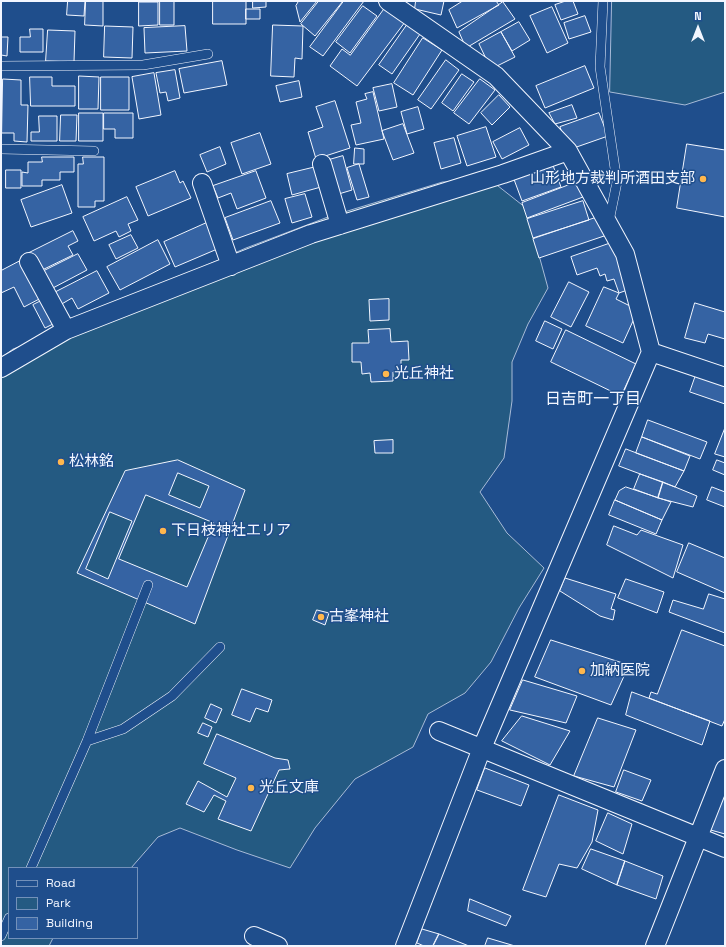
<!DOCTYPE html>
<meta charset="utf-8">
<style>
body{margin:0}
#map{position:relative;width:726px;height:947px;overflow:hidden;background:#1f4e8c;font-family:"Space Grotesk",sans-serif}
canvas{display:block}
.frame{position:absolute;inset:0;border:2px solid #f2f6ff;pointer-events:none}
.legend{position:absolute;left:8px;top:867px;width:130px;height:72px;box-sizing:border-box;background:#1f4e8c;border:1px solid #7391ba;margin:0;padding:5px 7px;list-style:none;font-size:12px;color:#f2f6ff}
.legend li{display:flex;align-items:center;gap:8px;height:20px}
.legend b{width:20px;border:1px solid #7391ba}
.north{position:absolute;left:678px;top:8px;width:40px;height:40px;-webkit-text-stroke:3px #1f4e8c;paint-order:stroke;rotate:0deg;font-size:11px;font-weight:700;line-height:16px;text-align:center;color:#f2f6ff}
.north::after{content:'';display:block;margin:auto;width:14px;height:18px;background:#f2f6ff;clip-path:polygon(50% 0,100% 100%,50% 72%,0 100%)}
</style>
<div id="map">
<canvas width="726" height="947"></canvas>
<div class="frame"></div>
<ul class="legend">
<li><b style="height:5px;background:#1f4e8c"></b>Road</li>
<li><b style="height:11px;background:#245a82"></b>Park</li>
<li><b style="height:11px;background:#3563a3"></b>Building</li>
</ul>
<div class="north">N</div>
</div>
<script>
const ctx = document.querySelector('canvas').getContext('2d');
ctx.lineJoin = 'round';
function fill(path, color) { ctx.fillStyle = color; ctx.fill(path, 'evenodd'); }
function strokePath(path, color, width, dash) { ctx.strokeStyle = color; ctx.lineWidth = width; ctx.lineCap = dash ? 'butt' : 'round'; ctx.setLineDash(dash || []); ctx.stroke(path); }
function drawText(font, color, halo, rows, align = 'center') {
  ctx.font = font + ' "Space Grotesk","Noto Sans JP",sans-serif'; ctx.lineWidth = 3; ctx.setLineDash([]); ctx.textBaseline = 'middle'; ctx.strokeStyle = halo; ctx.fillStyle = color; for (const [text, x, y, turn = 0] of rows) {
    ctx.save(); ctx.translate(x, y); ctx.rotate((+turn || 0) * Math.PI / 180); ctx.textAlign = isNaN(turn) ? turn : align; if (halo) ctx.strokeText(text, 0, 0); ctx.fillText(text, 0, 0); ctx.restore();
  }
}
const green = new Path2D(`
 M612 1H725V92L685 105 610 92Z
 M443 182H493L526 208 548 288 528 324 512 362V401L504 458 480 492 507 533 544 568 519 608 491 662 465 693 428 714 413 747 355 779 315 828 290 868 237 850 180 828 158 837 131 868H9V938H53L49 946H1V358L13 349 102 317 182 276 246 248 328 217Z`);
const building = new Path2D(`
 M68 1H85L84 16 67 15Z
 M86 1H103V26L85 25Z
 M160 1H174V25H160Z
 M213 1H246V24H213Z
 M253 1H266V7L253 8Z
 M299 1H317L300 22 296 6Z
 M319 1H343L315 36 301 24Z
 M344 1H364L323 56 310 47Z
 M416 1H444L441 15 415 9Z
 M463 1H496L499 5 457 28 449 10Z
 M566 1H573L578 14 561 20 555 5Z
 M139 2H158V25L139 26Z
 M503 2 515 19 466 48 459 32Z
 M363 6 377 16 350 53 336 42Z
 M552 7 568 43 547 53 530 16Z
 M385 8 405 22 357 86 330 66 342 49 350 55Z
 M246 9H260V19H246Z
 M585 16 591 32 569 39 564 23Z
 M519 22 530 40 512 51 501 32Z
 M273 25 303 26 302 59 295 58 294 77 271 76Z
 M407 25 420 34 392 74 379 65Z
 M105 26 133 27 132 58 104 57Z
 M185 26 187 51 145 53 144 28Z
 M30 29H43V52H20V37H30Z
 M48 30 75 31 74 62 46 61Z
 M501 32 515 57 491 69 479 44Z
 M1 37H8L7 56 1 55Z
 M423 38 442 50 413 95 394 83Z
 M446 60 459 70 431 109 418 100Z
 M222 61 227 85 184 93 179 69Z
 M585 66 594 88 545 108 536 86Z
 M175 70 180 98 168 101 166 92 160 93 156 73Z
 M154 73 161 115 139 119 132 77Z
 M462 74 474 82 453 111 442 103Z
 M79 76 99 77 98 109H79Z
 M30 77H52V86H75V106H31Z
 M101 77H129V110H101Z
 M3 79 21 80V105H28L27 142 14 141V133H2Z
 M480 79 495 90 469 124 454 113Z
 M299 81 302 97 280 102 276 86Z
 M392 84 397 107 379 111 373 88Z
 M373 92 384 139 356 145 351 125 361 123 356 102 367 99 365 94Z
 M499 95 510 107 492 125 481 113Z
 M335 101 350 148 316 159 308 132 323 127 316 107Z
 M572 105 577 118 555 124 549 113Z
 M418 107 424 129 407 134 401 112Z
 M79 113H103V141H79Z
 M104 113H133V138H115V129H104Z
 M599 113 608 136 568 150 560 127Z
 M61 115H77L76 141H60Z
 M39 116H57V141H31V132H39Z
 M403 124 414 153 393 160 382 131Z
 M486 127 496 157 467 166 457 136Z
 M520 128 529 145 502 159 493 142Z
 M260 133 271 164 242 174 231 143Z
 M454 138 461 163 441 169 434 143Z
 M687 144 725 150V217L677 208Z
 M220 147 226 164 207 172 200 155Z
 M355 148 364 149V164H354Z
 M343 156 352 190 332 196 322 162Z
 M42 157H74V172H60V180H42V186H22V172L28 173V162H42Z
 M83 157H104V201H95V207H78V164H83Z
 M551 160 561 187 522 201 512 174Z
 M359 164 369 197 357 200 347 168Z
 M316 167 321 187 292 195 287 174Z
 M6 170H21V188H6Z
 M175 171 180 183 183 181 191 198 148 216 136 187Z
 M256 171 266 198 237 209 231 193 218 198 213 186Z
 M577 182 583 197 527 218 522 203Z
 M62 185 72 213 31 227 21 200Z
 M305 194 312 217 292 223 285 199Z
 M127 197 138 220 128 224 131 231 119 237 116 231 94 241 83 217Z
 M271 201 280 223 233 240 225 218Z
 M583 201 589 220 533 238 527 219Z
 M601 216 607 235 539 258 533 239Z
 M211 221 222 247 175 267 164 242Z
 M73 231 78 241 68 246 73 255 38 272 29 253Z
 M131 235 138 248 116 259 109 245Z
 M158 240 170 264 120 290 107 267Z
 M617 241 633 288 619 293 614 279 607 281 605 274 600 276 597 268 577 275 571 257Z
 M78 254 87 270 51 289 38 274Z
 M24 259 43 297 24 307 14 287 1 293V271Z
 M97 271 109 293 78 309 72 298 60 305 54 293Z
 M569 282 589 292 571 327 551 317Z
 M604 287 619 293 616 299 638 310 623 343 586 326Z
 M47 298 59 321 45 328 33 305Z
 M389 299V320L370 321 369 300Z
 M695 303 725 312V339L708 334 705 343 685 338Z
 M545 321 562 329 553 349 536 341Z
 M390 329 391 342 408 341 409 360H401V372H393V381L371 382 370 373 362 374 361 362H352V343H369L368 330Z
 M566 330 636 364 621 396 551 362Z
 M697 372 725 382V404L690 392Z
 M648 420 707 442 700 459 642 437Z
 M725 428V457L715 454Z
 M642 437 690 456 684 471 636 453Z
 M393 440V453H375L374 441Z
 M626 449 684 471 675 487 619 466Z
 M178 460 245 490 195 624 77 573 125 471Z
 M717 460 725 463V475L713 470Z
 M178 473 209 486 200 508 169 495Z
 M640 474 663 482 658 498 634 489Z
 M663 482 697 496 693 507 658 498Z
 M626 487 671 502 662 520 615 500 619 491Z
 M712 487 725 492V507L707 500Z
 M146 495 214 523 187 587 119 559Z
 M615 500 662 520 656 534 609 515Z
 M110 512 132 521 108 579 86 569Z
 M614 526 637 535 641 530 683 545 673 578 607 545Z
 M689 543 725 558V593L677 572Z
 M565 578 616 594 611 609 615 610 613 620 600 616 560 591Z
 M626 579 664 592 657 613 618 598Z
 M709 594 725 599V633L669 612 673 600 703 609Z
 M317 610 329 613 325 625 313 620Z
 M682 630 725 646V719L722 726 649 698 651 692 657 694Z
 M551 640 629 665 611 705 535 677Z
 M523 680 577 696 566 723 510 710Z
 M242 689 272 700 268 712 256 708 250 722 232 715Z
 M632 692 710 721 702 745 626 715Z
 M211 704 222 709 216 723 205 718Z
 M522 716 570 731 550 765 502 741Z
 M598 718 636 730 614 787 574 776Z
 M203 723 212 727 208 737 198 733Z
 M217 734 275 758 288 760 290 769 279 770 251 831 218 819 226 801 214 795 204 812 186 804 198 781 227 797 236 778 204 764Z
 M485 768 529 785 521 806 477 790Z
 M624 770 651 780 642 801 616 792Z
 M725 792V834L707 829Z
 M559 795 598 810 592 842 577 868 559 864 546 897 523 890Z
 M608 813 632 824 623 854 596 841Z
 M591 849 625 861 617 885 582 869Z
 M625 861 663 876 656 899 617 885Z
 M470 899 511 916 506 926 468 911Z
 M422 929 439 934 433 946H424L417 943Z
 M439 934 469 946H433Z
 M488 938 515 946H485Z`);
const service = new Path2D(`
 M603 1 600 67 617 182 609 221
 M1 66 143 65 208 54
 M1 149 94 151
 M87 741 123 729 172 696 220 647
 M31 868 87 741 148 585
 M1 936 9 918`);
const minor = new Path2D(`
 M388 1 496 76 568 151 625 254 651 352 482 748 405 946
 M322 164 340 225
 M202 183 231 266
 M29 262 66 330
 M651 352 725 377
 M1 368 66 330 311 234 503 174 568 151
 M439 731 725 848
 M254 936 278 946
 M655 946 725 769`);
const markers = [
 [703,179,4,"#ffb74d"],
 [386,374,4,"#ffb74d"],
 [61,462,4,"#ffb74d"],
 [163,531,4,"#ffb74d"],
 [321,617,4,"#ffb74d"],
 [582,671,4,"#ffb74d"],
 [251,788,4,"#ffb74d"]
];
const poiNames = [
 ["山形地方裁判所酒田支部",695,179,"right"],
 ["光丘神社",394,374],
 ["松林銘",69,462],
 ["下日枝神社エリア",171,531],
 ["古峯神社",329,617],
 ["加納医院",590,671],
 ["光丘文庫",259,788]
];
const neighbourhoodNames = [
 ["日吉町一丁目",593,400]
];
fill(green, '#245a82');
strokePath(green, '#a8bbd7', 1);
fill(building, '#3563a3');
strokePath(building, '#f2f6ff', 1);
strokePath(service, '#f2f6ff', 10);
strokePath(minor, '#f2f6ff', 20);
strokePath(service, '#1f4e8c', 9);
strokePath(minor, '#1f4e8c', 18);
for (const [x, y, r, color] of markers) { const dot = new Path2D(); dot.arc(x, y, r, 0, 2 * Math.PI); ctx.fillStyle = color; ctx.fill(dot); strokePath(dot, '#1f4e8c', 1.5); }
drawText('15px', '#f2f6ff', '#1f4e8c', poiNames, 'left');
drawText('16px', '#f2f6ff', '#1f4e8c', neighbourhoodNames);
</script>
